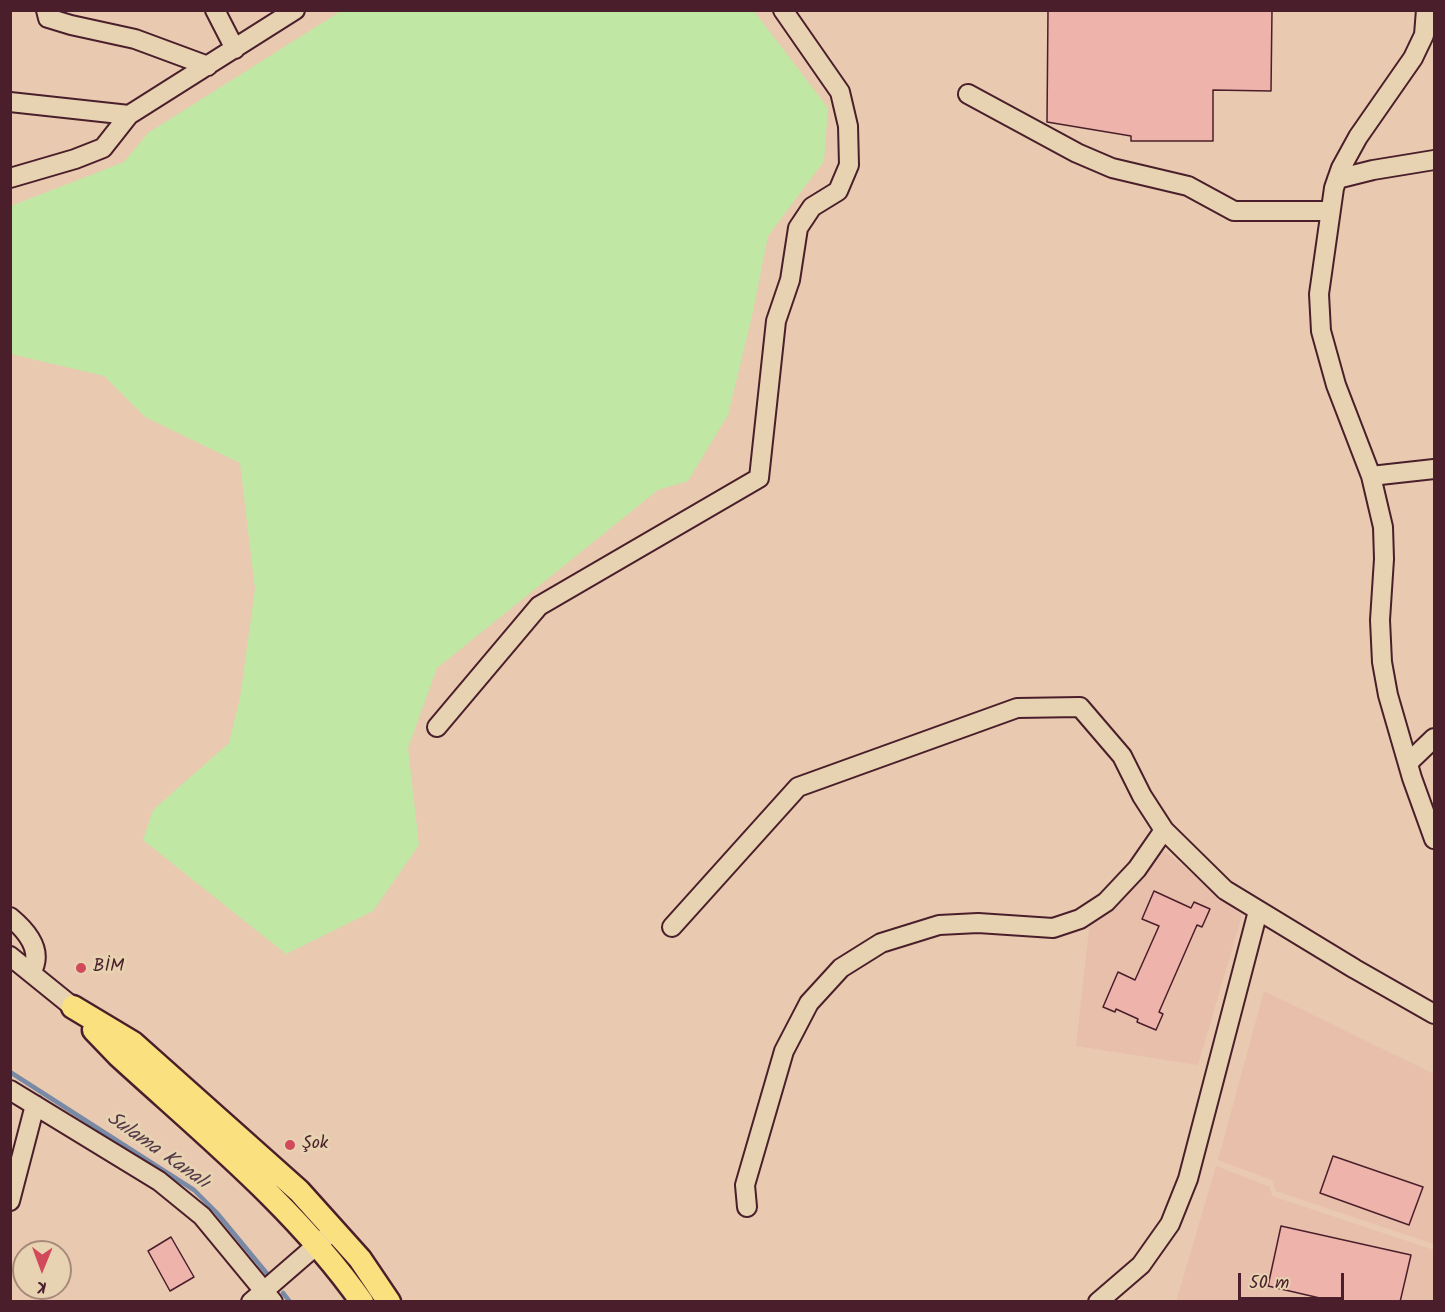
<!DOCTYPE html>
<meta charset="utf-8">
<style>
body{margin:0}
#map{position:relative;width:1445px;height:1312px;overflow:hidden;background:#e9c9af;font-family:Kalam,sans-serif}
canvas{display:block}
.frame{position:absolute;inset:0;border:12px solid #4a1f2b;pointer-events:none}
.north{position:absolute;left:12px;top:1240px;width:60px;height:60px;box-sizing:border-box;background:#e7d2b1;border:2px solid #a88a7b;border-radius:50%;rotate:181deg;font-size:16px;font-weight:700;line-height:24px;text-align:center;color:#4a1f2b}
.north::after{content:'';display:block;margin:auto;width:21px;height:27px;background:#d1495b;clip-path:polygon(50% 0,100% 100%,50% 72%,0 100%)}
.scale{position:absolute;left:1238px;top:1273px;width:106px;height:27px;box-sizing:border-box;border:3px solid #4a1f2b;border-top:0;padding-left:8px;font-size:18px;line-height:21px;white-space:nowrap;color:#4a1f2b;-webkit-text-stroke:4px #e7d2b1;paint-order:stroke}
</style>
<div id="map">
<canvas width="1445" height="1312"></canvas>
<div class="frame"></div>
<div class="north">K</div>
<div class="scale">50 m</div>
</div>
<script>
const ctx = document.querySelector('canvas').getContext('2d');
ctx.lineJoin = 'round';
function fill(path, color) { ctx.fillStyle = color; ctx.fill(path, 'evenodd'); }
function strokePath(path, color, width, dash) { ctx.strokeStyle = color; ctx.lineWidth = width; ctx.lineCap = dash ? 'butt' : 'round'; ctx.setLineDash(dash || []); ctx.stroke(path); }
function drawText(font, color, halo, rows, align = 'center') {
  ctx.font = font + ' Kalam,sans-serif'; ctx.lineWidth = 6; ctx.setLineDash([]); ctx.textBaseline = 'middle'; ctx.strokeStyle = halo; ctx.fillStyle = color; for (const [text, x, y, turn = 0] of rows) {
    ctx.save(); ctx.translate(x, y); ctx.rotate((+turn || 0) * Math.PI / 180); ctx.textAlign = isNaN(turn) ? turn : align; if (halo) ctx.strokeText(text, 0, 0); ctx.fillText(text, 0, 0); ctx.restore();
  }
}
const built = new Path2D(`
 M1160 847 1242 915 1198 1065 1076 1046 1090 921 1117 905Z
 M1264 991 1434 1074V1244L1276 1191 1272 1180 1218 1160Z
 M1216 1166 1270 1187 1272 1196 1434 1250V1301L1176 1302Z`);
const green = new Path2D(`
 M341 11H754L828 108 824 161 768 236 752 316 728 415 688 481 658 490 437 668 408 748 419 845 373 911 286 954 143 840 153 810 229 743 240 698 255 589 240 463 145 417 104 376 11 354V206L124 162 148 133Z`);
const stream = new Path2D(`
 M10 1072 194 1190 217 1213 269 1276
 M283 1293 290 1302`);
const building = new Path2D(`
 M1048 10H1272L1271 91 1213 90V141H1131V136L1047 122Z
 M1154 891 1191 908 1194 902 1210 909 1202 927 1197 925 1159 1012 1163 1014 1156 1030 1137 1022 1138 1019 1116 1009 1115 1012 1103 1007 1118 972 1135 980 1159 926 1142 919Z
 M1333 1156 1423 1187 1409 1225 1320 1193Z
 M1281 1226 1411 1255 1400 1302H1337L1268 1286Z
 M171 1237 194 1277 170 1291 148 1251Z`);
const minor = new Path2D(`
 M46 10 48 18 71 25 135 39 208 66
 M215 10 235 49
 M1426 10 1424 35 1413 58 1358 137 1341 168 1334 188 1319 294 1321 331 1336 385 1371 476 1383 527 1384 559 1380 620 1382 662 1388 695 1412 778 1434 839
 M968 94 1077 153 1112 168 1188 186 1234 211H1330
 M10 102 129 115
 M10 178 75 159 103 148 129 115 295 10
 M1337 179 1373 170 1434 160
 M1371 476 1434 469
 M437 727 539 606 759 478 776 321 790 280 798 228 812 207 838 191 849 165 848 126 840 92 783 10
 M1408 763 1434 738
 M10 917C27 931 44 951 31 973
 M672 927 798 787 1017 708 1080 707 1122 756 1142 796 1164 830 1225 890 1355 969 1434 1014
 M10 956 73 1007
 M10 1090 159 1181 202 1216 273 1302
 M10 1201 35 1105
 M747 1207 745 1185 784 1051 809 1003 841 968 881 943 939 925 978 923 1053 928 1080 919 1106 902 1137 869 1164 830
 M251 1302 326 1237
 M1098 1302 1141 1265 1170 1224 1188 1179 1258 911`);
const major = new Path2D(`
 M73 1007 133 1043 299 1191 360 1259 389 1302
 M94 1030 118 1055C203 1133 295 1207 362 1302`);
const markers = [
 [81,968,6,"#d1495b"],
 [290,1145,6,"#d1495b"]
];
const poiNames = [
 ["BİM",93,968],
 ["Şok",302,1145]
];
const waterNames = [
 ["Sulama Kanalı",157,1152,35]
];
fill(built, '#e7bfab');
fill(green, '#c0e8a4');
strokePath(stream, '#788aa5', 4.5);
fill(building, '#eeb3aa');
strokePath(building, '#4a1f2b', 1.5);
strokePath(minor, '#4a1f2b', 22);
strokePath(major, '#4a1f2b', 27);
strokePath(minor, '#e7d2b1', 18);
strokePath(major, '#fbe080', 22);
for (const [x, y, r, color] of markers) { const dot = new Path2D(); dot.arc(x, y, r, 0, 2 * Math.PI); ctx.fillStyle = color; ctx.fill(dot); strokePath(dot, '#e7d2b1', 2); }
drawText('18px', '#4a1f2b', '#e7d2b1', poiNames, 'left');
drawText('italic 20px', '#553a4a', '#e7d2b1', waterNames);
</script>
